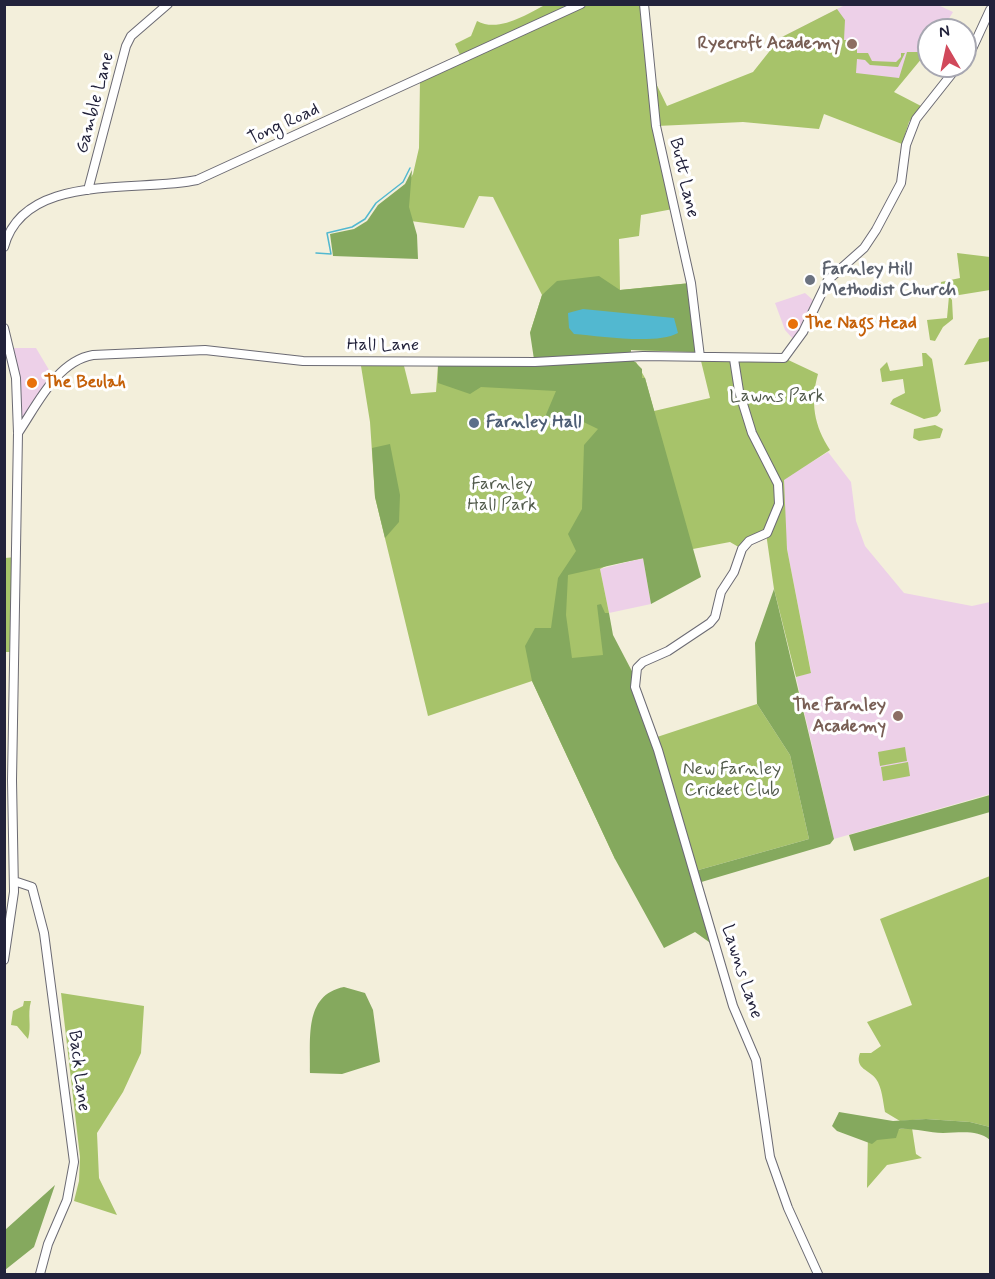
<!DOCTYPE html>
<style>
body{margin:0}
#map{position:relative;width:995px;height:1279px;overflow:hidden;background:#f3efdb;font-family:Mynerve,sans-serif}
canvas{display:block}
.frame{position:absolute;inset:0;border:6px solid #22223b;pointer-events:none}
.north{position:absolute;left:917px;top:18px;width:60px;height:60px;box-sizing:border-box;background:#fff;border:2px solid #a7a7b1;border-radius:50%;rotate:351deg;font-size:16px;font-weight:700;line-height:24px;text-align:center;color:#22223b}
.north::after{content:'';display:block;margin:auto;width:21px;height:27px;background:#d1495b;clip-path:polygon(50% 0,100% 100%,50% 72%,0 100%)}
</style>
<div id="map">
<canvas width="995" height="1279"></canvas>
<div class="frame"></div>
<div class="north">N</div>
</div>
<script>
const ctx = document.querySelector('canvas').getContext('2d');
ctx.lineJoin = 'round';
function fill(path, color) { ctx.fillStyle = color; ctx.fill(path, 'evenodd'); }
function strokePath(path, color, width, dash) { ctx.strokeStyle = color; ctx.lineWidth = width; ctx.lineCap = dash ? 'butt' : 'round'; ctx.setLineDash(dash || []); ctx.stroke(path); }
function drawText(font, color, halo, rows, align = 'center') {
  ctx.font = font + ' Mynerve,sans-serif'; ctx.lineWidth = 6; ctx.setLineDash([]); ctx.textBaseline = 'middle'; ctx.strokeStyle = halo; ctx.fillStyle = color; for (const [text, x, y, turn = 0] of rows) {
    ctx.save(); ctx.translate(x, y); ctx.rotate((+turn || 0) * Math.PI / 180); ctx.textAlign = isNaN(turn) ? turn : align; if (halo) ctx.strokeText(text, 0, 0); ctx.fillText(text, 0, 0); ctx.restore();
  }
}
const built = new Path2D(`
 M845 5H938L953 12 942 30H929V50L893 92 780 38Z
 M805 293 813 300 794 340 785 330 775 303Z
 M10 348H36L55 380 18 433Z
 M828 452 851 482 856 521 865 546 904 593 972 606 990 602V794L834 839 796 677 811 672 787 549 784 519V479Z
 M643 558 651 604 609 613 600 569Z`);
const green = new Path2D(`
 M547 4 569 5 460 55 455 44 471 36 477 21C499 33 527 14 547 4Z
 M581 5H644L649 69 667 106 753 72 780 38 837 9 845 20 844 40H857V53H868L872 61 896 62 901 57V53H905L898 67 870 65 865 60 857 59 856 73 899 78 907 52H927L894 92 921 106 909 122 902 144 824 114 819 129 743 122 657 126 673 209 641 215 639 236 619 239 620 290 691 283 699 352 631 350 530 333 542 295 493 197 479 196 464 228 403 220V191L413 174 419 148 420 79Z
 M957 253 990 257V290L953 296 942 289 941 282 960 278Z
 M949 296 952 300 953 319 943 327 935 341 930 340 927 320 947 318Z
 M990 337V361L964 365 979 339Z
 M922 353H926L932 359 941 411 937 416 924 419 890 404 893 399 905 393 903 379 882 382 880 369 887 362 890 371 923 366Z
 M784 358 818 374C810 402 814 426 830 450L784 480 787 549 811 673 796 677 774 589 766 533 742 549 730 542 608 565 600 569 609 613H605L615 859 532 681 428 716 375 497 370 422 361 366H404L411 394 436 392 438 365 536 366 636 362 645 378 654 411 710 398 701 361 782 362Z
 M935 425 943 429 940 438 919 441 913 438 914 429Z
 M16 557 15 652H5V558Z
 M757 704 790 755 809 839 695 871 654 738Z
 M905 747 907 761 880 766 878 752Z
 M908 762 910 776 883 781 881 767Z
 M990 876V1127L970 1122 926 1119 900 1121 885 1112C883 1102 882 1087 876 1079 870 1070 854 1069 860 1053H871L881 1046 867 1022 912 1005 880 919Z
 M61 993 144 1006 141 1053 123 1092 97 1133 99 1178 117 1215 74 1201 79 1181 80 1157Z
 M24 1001H31C27 1016 32 1025 28 1039L17 1026 11 1025 13 1011 23 1006Z
 M912 1128 916 1154 922 1158 887 1165 867 1188 868 1132Z`);
const forest = new Path2D(`
 M412 170 409 207 417 235 418 259 333 256 330 234 354 229 367 221 378 205 405 184Z
 M599 276 620 290 691 283 699 352 631 350V358L642 369V378H645L701 577 651 604 643 558 568 575 566 615 572 658 603 655 597 605 601 604 605 613H609L613 635 635 677 695 871 809 839 790 755 757 704 755 643 774 589 834 839 830 844 698 883 716 947 695 932 664 948 615 859 532 681 525 646 535 628H551L558 578 576 551 568 534 582 509 584 445 598 429 571 416 545 417 556 391 481 387 470 394 438 383V365L535 366 530 333 542 295 557 281Z
 M390 444 400 495 399 522 385 538 375 497 372 448Z
 M990 795V812L854 851 849 835Z
 M344 987 365 993 373 1010 380 1062 342 1074 310 1073C311 1040 303 995 344 987Z
 M839 1112 893 1121 926 1119 970 1122 990 1127V1140C977 1129 959 1133 943 1133 928 1133 914 1128 899 1129L896 1138 877 1140 872 1144 837 1131 832 1126Z
 M55 1185 34 1247 5 1270V1230Z`);
const water = new Path2D(`
 M583 309 674 318 678 333C656 345 600 336 574 334L569 328 568 313Z`);
const stream = new Path2D(`
 M316 253 331 254 327 233 352 227 365 219 376 203 403 182 410 168`);
const minor = new Path2D(`
 M644 4 656 126 691 283 700 357
 M965 58 972 49 990 10
 M88 190 126 46 131 36 168 4
 M4 247C24 171 138 193 197 180L581 4
 M4 328 16 378 18 433 12 780 14 892 4 960
 M734 359 739 391 752 433 778 484 779 504 767 533 749 541 742 549 734 572 721 592 715 617 710 623 668 651 643 662 637 668 635 687 658 750 733 1006 756 1060 770 1157 788 1208 818 1274
 M18 433C37 405 57 361 93 355L205 350 303 361 535 362 643 356 784 358 803 332 828 280 864 248 876 230 901 183 906 145 916 119 958 66
 M14 881 32 887 44 933 74 1162 67 1200 48 1244 40 1274`);
const markers = [
 [852,44,6,"#8d6e63"],
 [810,280,6,"#6b7280"],
 [793,324,6,"#e8710a"],
 [32,383,6,"#e8710a"],
 [474,423,6,"#5c6f8a"],
 [898,716,6,"#8d6e63"]
];
const educationNames = [
 ["Ryecroft Academy",840,44],
 ["The Farnley",886,706],
 ["Academy",886,727]
];
const streetNames = [
 ["Gamble Lane",96,103,-75],
 ["Tong Road",284,125,-25],
 ["Butt Lane",683,178,77],
 ["Hall Lane",383,346],
 ["Lawns Lane",741,972,72],
 ["Back Lane",78,1071,83]
];
const worshipNames = [
 ["Farnley Hill",822,270],
 ["Methodist Church",822,291]
];
const foodNames = [
 ["The Nags Head",805,324],
 ["The Beulah",44,383]
];
const parkNames = [
 ["Lawns Park",777,397],
 ["Farnley",502,485],
 ["Hall Park",502,506],
 ["New Farnley",732,770],
 ["Cricket Club",732,791]
];
const serviceNames = [
 ["Farnley Hall",486,423]
];
fill(built, '#edd0e8');
fill(green, '#a7c36a');
fill(forest, '#85a95e');
fill(water, '#52b8d0');
strokePath(stream, '#52b8d0', 1.5);
strokePath(minor, '#6b6a73', 10);
strokePath(minor, '#fff', 8);
for (const [x, y, r, color] of markers) { const dot = new Path2D(); dot.arc(x, y, r, 0, 2 * Math.PI); ctx.fillStyle = color; ctx.fill(dot); strokePath(dot, '#fff', 2); }
drawText('bold 18px', '#785e54', '#fff', educationNames, 'right');
drawText('18px', '#22223b', '#fff', streetNames);
drawText('bold 18px', '#5b616d', '#fff', worshipNames, 'left');
drawText('bold 18px', '#c56008', '#fff', foodNames, 'left');
drawText('18px', '#515a4b', '#fff', parkNames);
drawText('bold 18px', '#4e5e75', '#fff', serviceNames, 'left');
</script>
